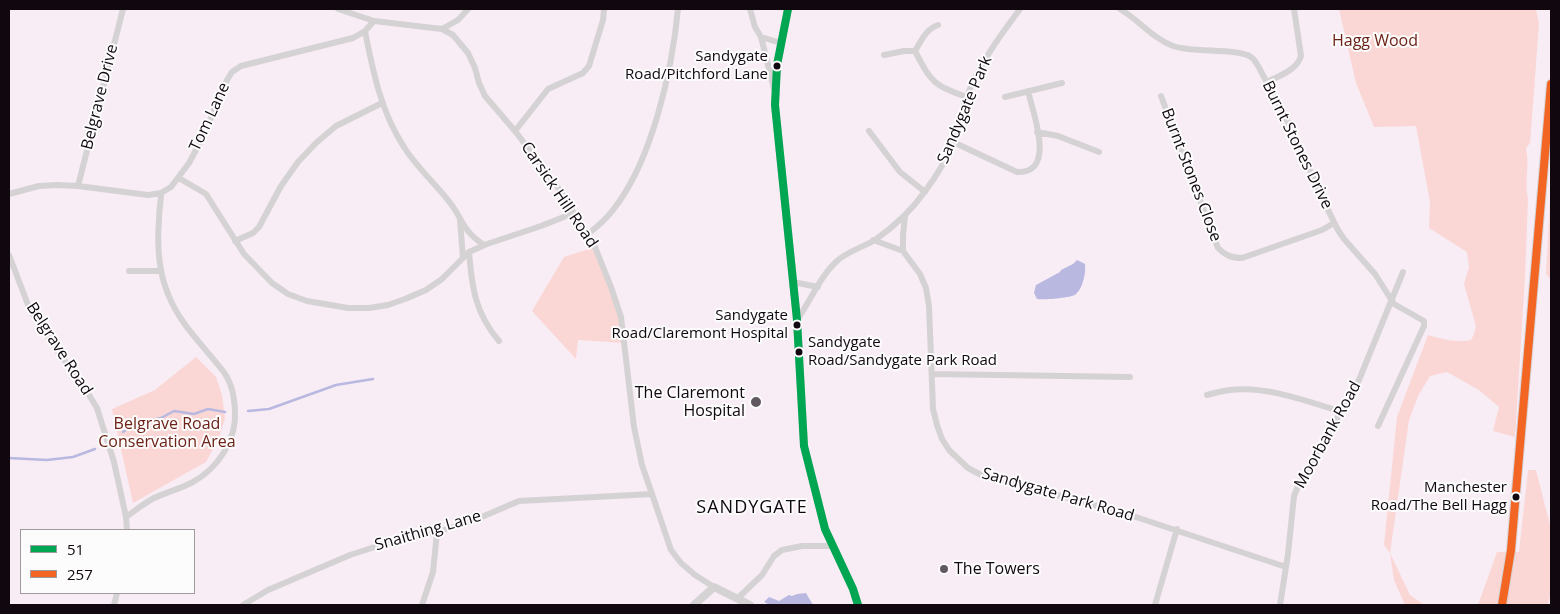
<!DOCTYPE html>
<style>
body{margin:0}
#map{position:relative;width:1560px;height:614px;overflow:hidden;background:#f8ecf5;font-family:"Open Sans",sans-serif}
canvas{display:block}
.frame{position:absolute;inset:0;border:10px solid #11080f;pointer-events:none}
.legend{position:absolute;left:20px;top:529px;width:175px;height:65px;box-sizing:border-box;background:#fcfcfc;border:1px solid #9e9a9d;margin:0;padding:6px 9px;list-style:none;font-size:15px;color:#11080f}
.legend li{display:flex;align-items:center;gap:10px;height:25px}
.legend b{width:25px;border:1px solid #9e9a9d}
</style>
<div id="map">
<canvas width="1560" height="614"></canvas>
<div class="frame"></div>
<ul class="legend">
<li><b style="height:6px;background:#00a651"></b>51</li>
<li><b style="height:6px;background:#f26522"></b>257</li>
</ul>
</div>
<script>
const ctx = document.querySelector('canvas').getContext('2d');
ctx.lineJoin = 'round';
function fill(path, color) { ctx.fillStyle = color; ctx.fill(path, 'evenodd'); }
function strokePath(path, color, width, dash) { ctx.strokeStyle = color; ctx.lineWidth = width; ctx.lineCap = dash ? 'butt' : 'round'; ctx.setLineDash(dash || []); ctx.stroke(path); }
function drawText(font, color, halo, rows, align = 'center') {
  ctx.font = font + ' "Open Sans",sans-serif'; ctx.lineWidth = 4; ctx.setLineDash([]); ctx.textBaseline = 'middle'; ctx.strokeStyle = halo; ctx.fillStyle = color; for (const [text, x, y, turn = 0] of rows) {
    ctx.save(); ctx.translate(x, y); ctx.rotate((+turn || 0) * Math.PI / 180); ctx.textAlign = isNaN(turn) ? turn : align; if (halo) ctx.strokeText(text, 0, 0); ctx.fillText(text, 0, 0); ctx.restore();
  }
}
const green = new Path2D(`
 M1339 9H1536L1539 24 1530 143 1526 148C1530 165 1524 182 1528 199L1525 277 1515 437 1493 431 1499 407 1479 390 1447 372 1430 376 1418 396 1409 420 1390 553 1410 595 1424 605H1405L1394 580 1390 553 1384 545 1397 417 1428 335C1442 339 1457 343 1471 340L1474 334 1476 326 1464 284 1469 267 1467 252 1429 228 1430 202 1416 126 1374 127 1356 83Z
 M1551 184V280L1546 274Z
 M595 247 616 302 625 343 578 340 576 359 532 311 564 257Z
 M196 357 216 377 222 395 225 418 219 438 206 462 133 503 112 409 155 390Z
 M1528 470H1536L1551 529V591L1548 605H1478L1497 552H1519Z`);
const water = new Path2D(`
 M1077 260 1085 264C1086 272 1083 288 1076 294 1073 298 1043 300 1037 299L1034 293 1036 285 1060 272 1061 270 1073 264Z
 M806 593 813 605H770L764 602 769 597 779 601 789 595 792 596 797 594Z`);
const stream = new Path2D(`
 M248 411 269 409 336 385 373 379
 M123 432 134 424 161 418 174 411 194 414 208 409 225 412
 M9 458 47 460 73 457 95 449`);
const minor = new Path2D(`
 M338 9 374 21
 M750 9 755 27 761 37 781 43
 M1120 9C1139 20 1152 38 1173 46 1191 53 1239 48 1251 57 1257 61 1261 72 1265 79 1294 127 1312 180 1338 230L1344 239 1375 274 1394 304 1424 321V326L1378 426
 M442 29 453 35 468 53 475 68 479 83 485 96 515 131 559 189 595 247 611 287 621 317 634 427 642 465 652 494 671 550 681 563 695 575 714 587
 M365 31C373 72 381 112 404 147 417 168 436 184 451 204 464 222 463 231 484 245
 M761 37 774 89
 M915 51C921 41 926 29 938 25
 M884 55 904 51H915C931 82 934 86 967 97
 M1267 82C1279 76 1297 70 1301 56L1294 9
 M1161 96 1218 248C1225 255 1231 258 1242 258L1322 230 1334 223
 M1005 97 1062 83
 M515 131 548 89 583 73 589 66 603 20 604 9
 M869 131 900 172 925 192
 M1037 132 1058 136 1099 152
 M953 142 1017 172C1057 174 1033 113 1028 91
 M179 178 206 194 244 254 272 283 288 294 307 301 348 308H369L388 305 405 299 426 290 442 279 469 252 487 244 541 226 574 213
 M78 186 123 9
 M9 194 39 186 57 185 78 186 148 195 161 193 171 187 189 163 202 139 227 80 232 72 241 66 353 38 365 31 374 21 442 29 458 20 468 9
 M460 220 463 258
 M588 234C597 227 606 219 613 210 652 161 672 71 678 9
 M873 240 903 251 920 274 926 288 929 306 933 409 937 425 942 439 949 450 968 468 981 475 1121 512 1286 567
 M235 241 253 233 259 227 281 186 298 162 316 143 336 126 382 103
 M903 251V235L905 216
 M469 252C472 288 475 313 499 341
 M9 255 30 310 58 352 80 380 97 408 114 462 126 517 127 530
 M129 271H160
 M793 282 818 287
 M797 320C811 300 820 276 838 260 849 251 863 247 875 240 895 226 912 210 926 190 937 175 946 160 953 144 959 128 962 112 967 96 979 64 1000 36 1020 9
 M932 374 1130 377
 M1207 395C1214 393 1222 391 1230 390 1267 386 1307 401 1342 412
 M126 517C135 511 144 503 154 498 167 492 180 489 193 482 218 468 237 440 235 410 234 396 232 383 223 371 203 345 180 325 168 294 158 270 157 245 159 220 159 210 161 202 161 193
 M738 598 762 575 774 556 782 550 802 546H833
 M114 605 117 593
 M243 605 268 590 350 555 387 543 437 532 470 522 519 501 652 494
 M422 605 433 572 437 532
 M1155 605 1177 529
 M1280 605 1288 554 1294 496 1299 484 1359 380 1403 272`);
const tertiary = new Path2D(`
 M788 9 777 65 775 105 797 320 804 446 825 529 853 589 858 605
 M694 605 714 587 750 605`);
const primary = new Path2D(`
 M1502 605 1511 550 1516 491 1551 84`);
const bus1 = new Path2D(`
 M788 9 777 65 775 105 797 320 804 446 825 529 853 589 858 605`);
const bus2 = new Path2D(`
 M1502 605 1511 550 1551 84`);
const markers = [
 [777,66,4.5,"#11080f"],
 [797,325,4.5,"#11080f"],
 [799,352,4.5,"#11080f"],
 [756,402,6,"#625860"],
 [1516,497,4.5,"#11080f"],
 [944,569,5,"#625860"]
];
const busNames = [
 ["Sandygate",768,57],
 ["Road/Pitchford Lane",768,75],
 ["Sandygate",788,316],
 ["Road/Claremont Hospital",788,334],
 ["Sandygate",808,343,"left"],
 ["Road/Sandygate Park Road",808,361,"left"],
 ["Manchester",1507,488],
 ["Road/The Bell Hagg",1507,506]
];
const parkNames = [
 ["Hagg Wood",1375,41],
 ["Belgrave Road",167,424],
 ["Conservation Area",167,442]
];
const streetNames = [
 ["Belgrave Drive",100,97,-76],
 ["Sandygate Park",965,110,-67],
 ["Tom Lane",210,117,-65],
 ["Burnt Stones Drive",1297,145,64],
 ["Burnt Stones Close",1191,175,69],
 ["Carsick Hill Road",559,195,56],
 ["Belgrave Road",59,349,57],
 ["Moorbank Road",1328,435,-61],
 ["Sandygate Park Road",1058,495,16],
 ["Snaithing Lane",428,531,-16]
];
const poiNames = [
 ["The Claremont",745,393],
 ["Hospital",745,411],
 ["The Towers",954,569,"left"]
];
const neighbourhoodNames = [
 ["SANDYGATE",752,508]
];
fill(green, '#fad7d5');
fill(water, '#b8b8e0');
strokePath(stream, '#b8b8e0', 2.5);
strokePath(minor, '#d5d2d4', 6);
strokePath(tertiary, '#d5d2d4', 8);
strokePath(primary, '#d5d2d4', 10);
strokePath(bus1, '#00a651', 8);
strokePath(bus2, '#f26522', 8);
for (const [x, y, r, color] of markers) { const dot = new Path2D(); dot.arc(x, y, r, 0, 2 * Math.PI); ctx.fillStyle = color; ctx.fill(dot); strokePath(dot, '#fcfcfc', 2); }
drawText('15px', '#11080f', '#fcfcfc', busNames, 'right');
drawText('16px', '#6c2216', '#fcfcfc', parkNames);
drawText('16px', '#11080f', '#fcfcfc', streetNames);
drawText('16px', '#11080f', '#fcfcfc', poiNames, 'right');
ctx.letterSpacing = '1px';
drawText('18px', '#11080f', '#fcfcfc', neighbourhoodNames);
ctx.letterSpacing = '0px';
</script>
